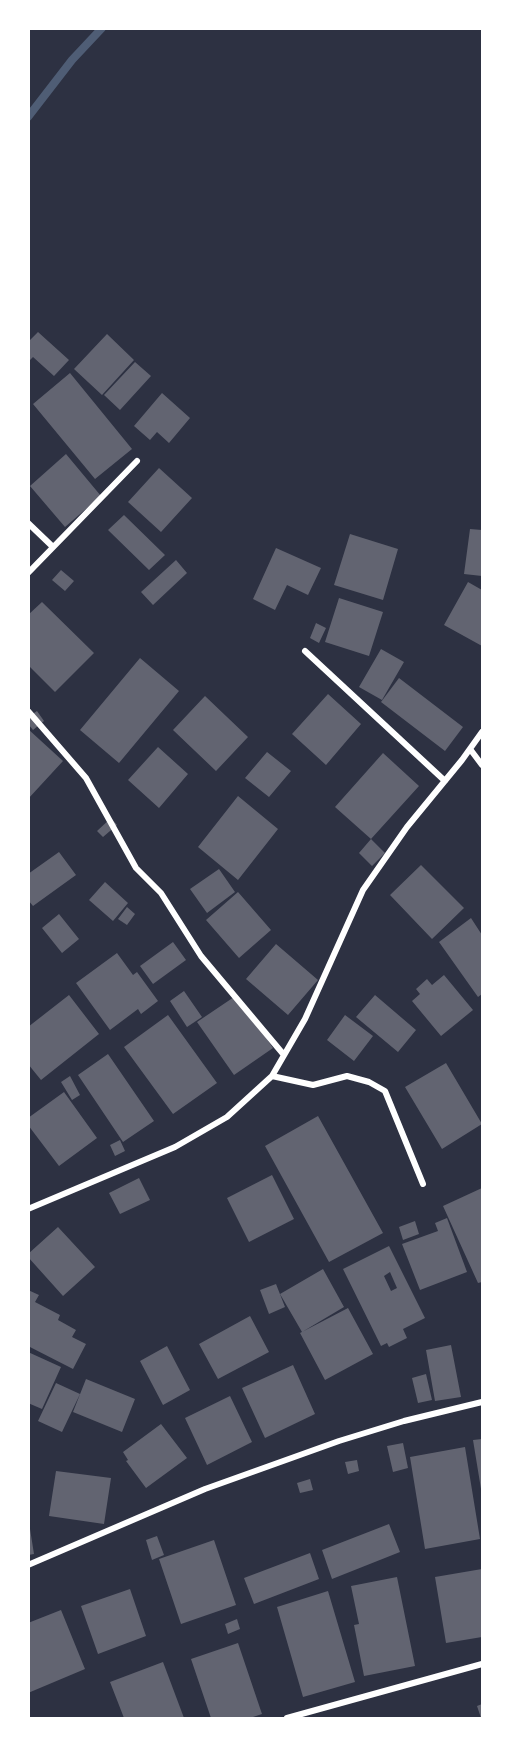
<!DOCTYPE html>
<style>
body{margin:0}
#map{position:relative;width:511px;height:1747px;overflow:hidden;background:#2d3142;font-family:"IBM Plex Sans",sans-serif}
canvas{display:block}
.frame{position:absolute;inset:0;border:30px solid #fff;pointer-events:none}
</style>
<div id="map">
<canvas width="511" height="1747"></canvas>
<div class="frame"></div>
</div>
<script>
const ctx = document.querySelector('canvas').getContext('2d');
ctx.lineJoin = 'round';
function strokePath(path, color, width, dash) { ctx.strokeStyle = color; ctx.lineWidth = width; ctx.lineCap = dash ? 'butt' : 'round'; ctx.setLineDash(dash || []); ctx.stroke(path); }
function fill(path, color) { ctx.fillStyle = color; ctx.fill(path, 'evenodd'); }
const stream = new Path2D(`
 M28 117 72 60 102 28`);
const building = new Path2D(`
 M38 332 69 360 54 376 33 357 28 362V342Z
 M107 334 134 360 102 395 74 369Z
 M135 362 151 376 120 410 104 395Z
 M70 373 132 449 95 479 33 404Z
 M162 393 190 418 169 443 157 432 150 440 134 426Z
 M66 454 101 496 65 527 30 486Z
 M159 468 192 498 161 532 128 502Z
 M124 515 165 555 149 570 108 530Z
 M470 529 482 530V576L464 574Z
 M350 534 398 549 383 600 334 585Z
 M276 548 321 568 308 595 287 585 275 610 253 599Z
 M176 560 187 573 153 605 141 592Z
 M61 570 74 581 65 591 52 580Z
 M468 582 482 590V646L444 625Z
 M339 598 383 612 369 656 325 642Z
 M42 602 94 653 55 692 28 665V615Z
 M316 623 326 628 319 643 310 638Z
 M381 649 404 662 382 700 359 687Z
 M140 658 179 691 119 763 80 730Z
 M399 678 463 727 445 751 381 702Z
 M328 694 361 724 326 765 292 734Z
 M205 696 248 737 216 771 173 730Z
 M37 711 44 721 33 730 28 724V717Z
 M28 729 63 761 28 799Z
 M158 747 188 774 159 808 128 780Z
 M267 752 291 771 269 797 245 778Z
 M383 753 419 786 371 839 335 807Z
 M238 796 278 829 238 880 198 847Z
 M111 818 117 825 103 837 97 831Z
 M371 839 385 853 372 866 359 853Z
 M59 852 76 875 33 906 28 900V874Z
 M421 865 464 908 432 939 390 895Z
 M219 869 235 892 207 913 190 889Z
 M105 882 128 903 113 921 89 900Z
 M238 892 271 930 239 958 206 920Z
 M127 907 135 914 127 925 118 919Z
 M59 914 79 939 62 953 42 928Z
 M471 918 482 935V994L478 997 439 942Z
 M173 942 186 960 153 984 140 966Z
 M276 944 318 980 288 1015 246 979Z
 M117 953 133 975 137 972 158 1001 141 1014 138 1009 110 1030 76 983Z
 M444 975 473 1010 441 1036 412 1001 420 994 416 989 427 979 432 985Z
 M184 991 202 1017 187 1027 170 1001Z
 M69 995 99 1034 41 1080 28 1064V1027Z
 M237 995 273 1048 234 1075 197 1022Z
 M375 995 416 1030 398 1052 356 1017Z
 M168 1015 217 1083 173 1114 124 1047Z
 M345 1015 373 1036 354 1061 327 1040Z
 M108 1054 154 1121 123 1142 78 1075Z
 M446 1063 482 1124 442 1149 405 1087Z
 M70 1076 80 1095 72 1100 61 1082Z
 M64 1092 97 1138 59 1166 28 1125V1118Z
 M318 1116 383 1233 329 1262 265 1146Z
 M120 1140 125 1151 115 1156 110 1145Z
 M272 1175 294 1219 249 1242 227 1198Z
 M139 1178 150 1200 120 1214 109 1193Z
 M482 1188V1282L478 1283 443 1206Z
 M447 1218 467 1272 420 1290 402 1244 438 1231 435 1223Z
 M415 1221 419 1234 403 1240 399 1227Z
 M58 1227 95 1267 63 1296 28 1257V1254Z
 M389 1246 425 1318 403 1329 407 1338 389 1347 387 1343 381 1346 343 1269ZM390 1272 397 1288 391 1291 384 1276Z
 M323 1269 344 1307 302 1332 280 1294Z
 M276 1284 285 1307 269 1314 260 1290Z
 M28 1290 39 1295 35 1302 60 1315 58 1320 76 1330 72 1337 86 1344 73 1369 28 1346Z
 M348 1308 373 1354 325 1380 300 1333Z
 M250 1316 269 1352 218 1379 199 1344Z
 M451 1345 461 1397 435 1401 426 1350Z
 M167 1346 190 1390 163 1405 140 1361Z
 M28 1352 61 1367 42 1409 28 1403Z
 M293 1365 315 1414 265 1438 242 1388Z
 M426 1374 432 1400 418 1403 412 1378Z
 M86 1379 135 1399 122 1432 73 1412Z
 M56 1383 80 1394 62 1432 38 1421Z
 M230 1396 252 1442 207 1465 185 1418Z
 M161 1424 187 1458 146 1488 126 1461 128 1460 123 1452Z
 M482 1439V1489H481L473 1440Z
 M403 1443 408 1468 393 1472 387 1446Z
 M465 1447 480 1539 425 1549 410 1457Z
 M357 1460 359 1471 348 1474 345 1462Z
 M56 1471 111 1478 104 1524 49 1516Z
 M310 1479 313 1490 300 1493 297 1483Z
 M389 1524 400 1552 332 1579 322 1550Z
 M30 1529 34 1554 28 1555V1530Z
 M157 1536 164 1555 152 1560 146 1540Z
 M214 1540 236 1605 181 1624 159 1559Z
 M310 1553 319 1579 254 1604 244 1578Z
 M482 1569V1637L446 1643 435 1577Z
 M397 1577 415 1666 364 1676 354 1625 359 1624 351 1586Z
 M130 1589 146 1636 98 1654 81 1606Z
 M328 1591 355 1682 303 1697 277 1607Z
 M61 1610 85 1669 28 1693V1623Z
 M237 1619 240 1629 228 1634 225 1624Z
 M238 1643 262 1714 250 1718H230V1717L211 1718 191 1659Z
 M163 1662 184 1718H124L110 1682Z
 M482 1704V1718H481L477 1706Z`);
const minor = new Path2D(`
 M28 523 53 547
 M28 573 137 461
 M305 651 445 781
 M28 711 86 778 136 868 161 893 201 956 284 1055
 M470 749 482 765
 M272 1076 313 1085 347 1076 369 1082 385 1091 423 1184
 M28 1209 175 1147 227 1117 272 1076 305 1019 363 890 407 827 462 760 482 732
 M28 1565 205 1489 339 1441 404 1421 482 1402
 M287 1718 482 1664`);
strokePath(stream, '#4f5d75', 8);
fill(building, '#626471');
strokePath(minor, '#fff', 6);
</script>
